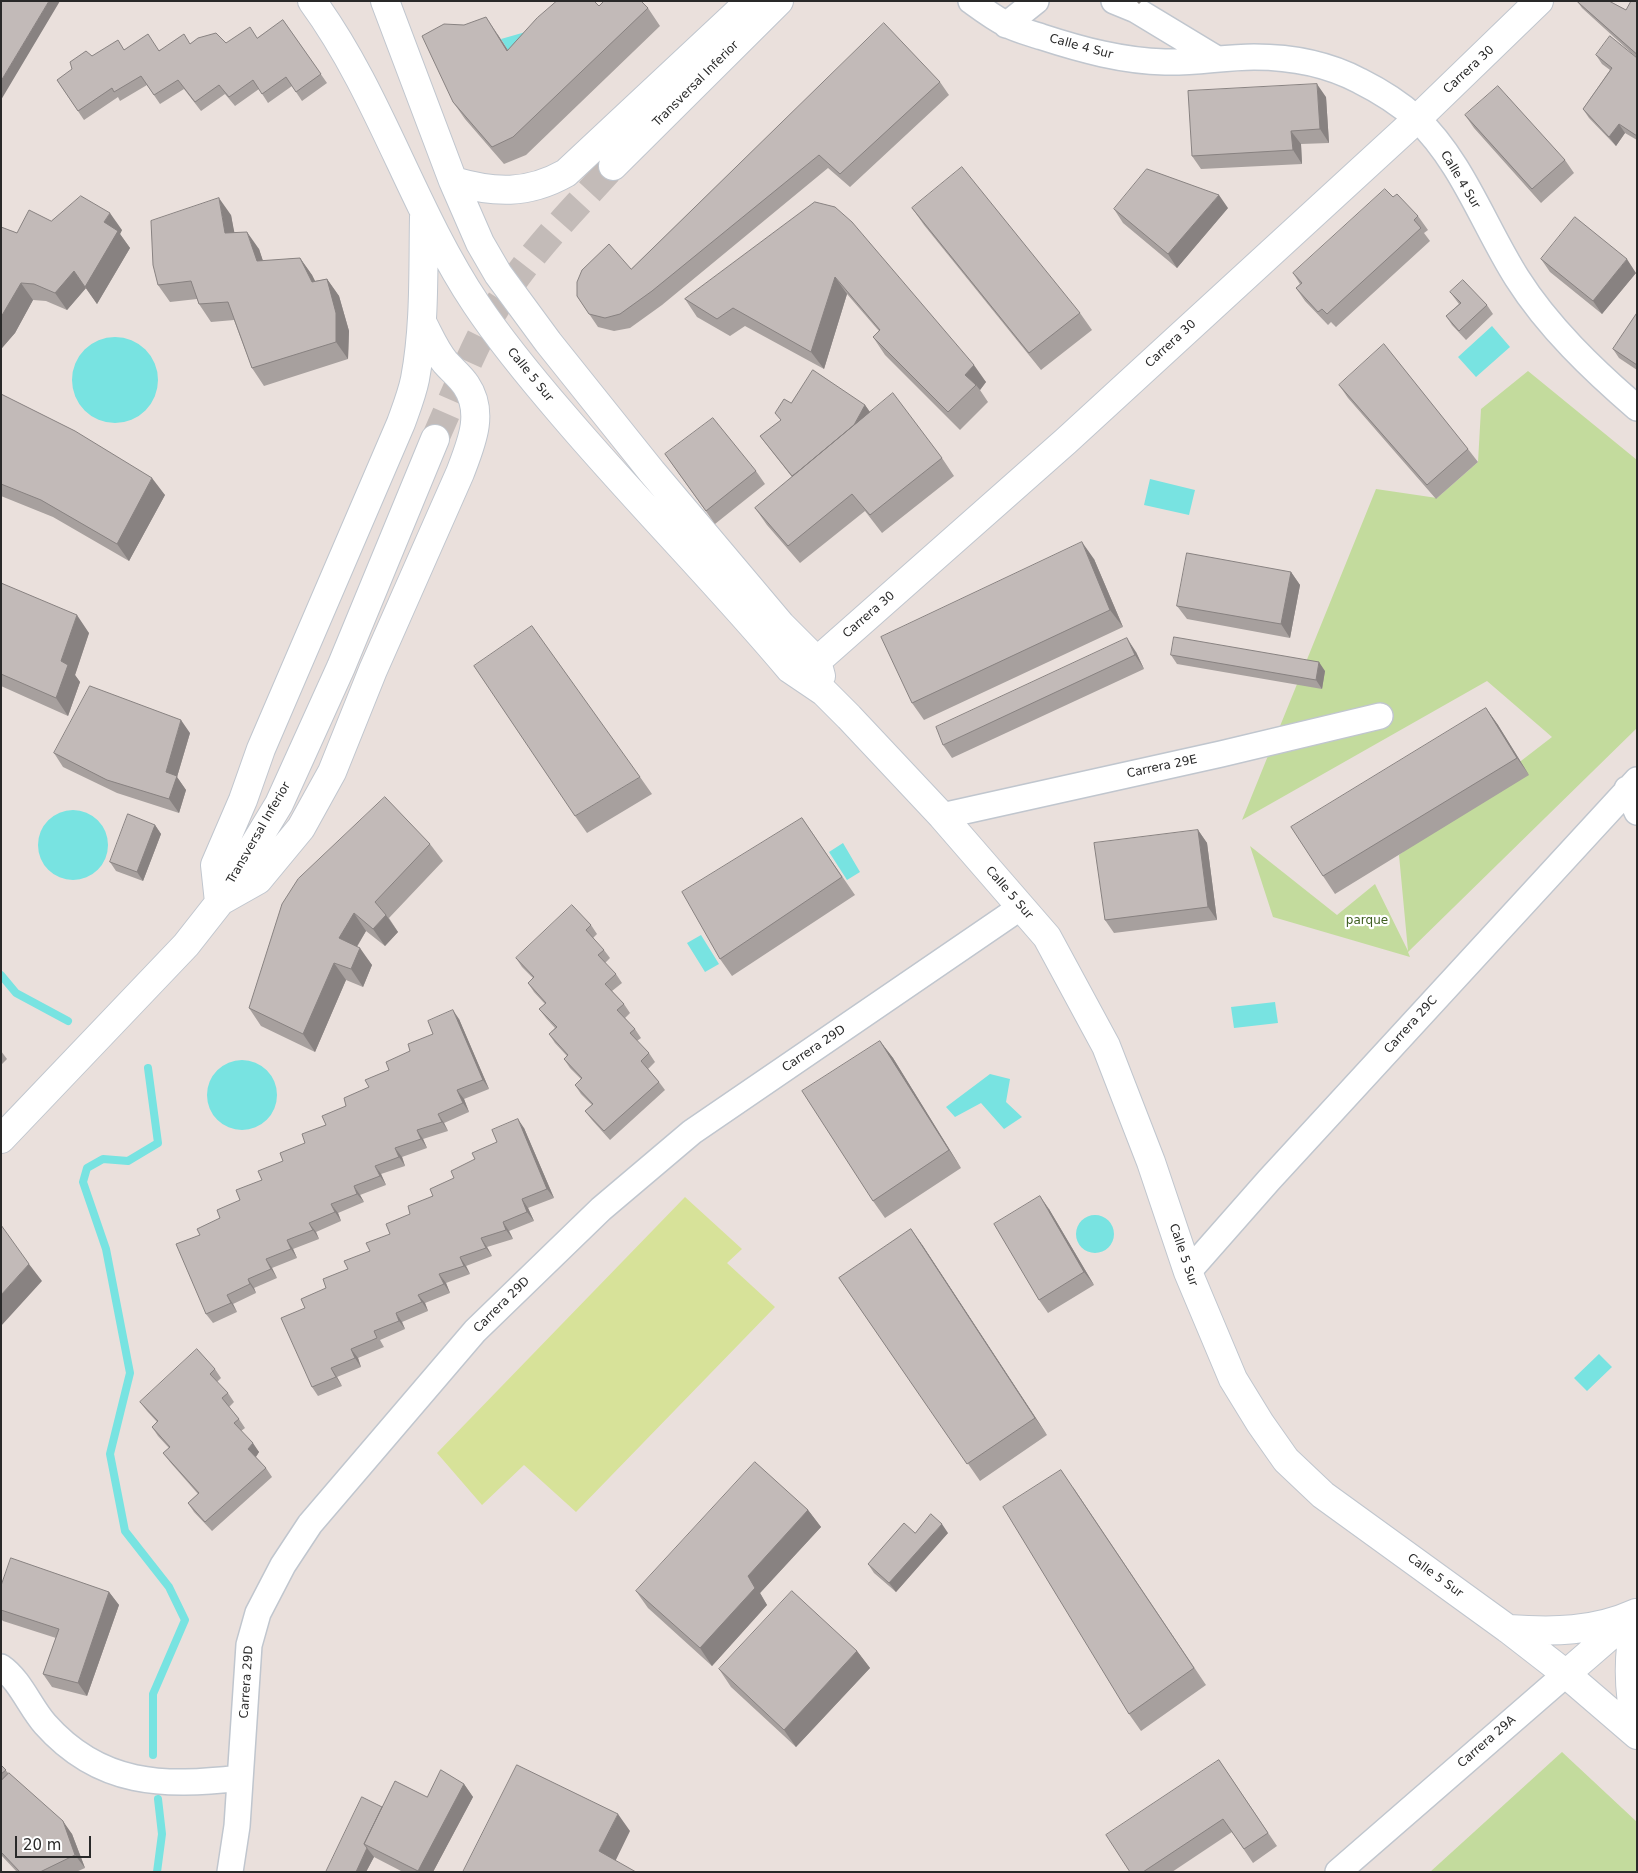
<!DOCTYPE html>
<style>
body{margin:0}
#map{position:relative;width:1638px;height:1873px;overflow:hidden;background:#eae0dc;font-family:"DejaVu Sans",sans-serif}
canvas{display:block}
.frame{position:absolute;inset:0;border:2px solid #292929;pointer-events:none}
.scale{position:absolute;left:15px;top:1836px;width:76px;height:22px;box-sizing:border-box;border:2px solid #292929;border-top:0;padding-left:6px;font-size:15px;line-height:18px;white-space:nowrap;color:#292929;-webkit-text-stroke:4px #fff;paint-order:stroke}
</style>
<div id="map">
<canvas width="1638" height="1873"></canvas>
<div class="frame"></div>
<div class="scale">20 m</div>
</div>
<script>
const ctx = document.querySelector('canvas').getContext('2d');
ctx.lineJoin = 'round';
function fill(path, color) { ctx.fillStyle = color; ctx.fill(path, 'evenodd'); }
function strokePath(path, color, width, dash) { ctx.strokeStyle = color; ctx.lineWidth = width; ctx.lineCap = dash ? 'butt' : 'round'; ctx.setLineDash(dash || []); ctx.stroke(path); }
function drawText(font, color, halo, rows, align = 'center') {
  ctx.font = font + ' "DejaVu Sans",sans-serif'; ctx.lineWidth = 4.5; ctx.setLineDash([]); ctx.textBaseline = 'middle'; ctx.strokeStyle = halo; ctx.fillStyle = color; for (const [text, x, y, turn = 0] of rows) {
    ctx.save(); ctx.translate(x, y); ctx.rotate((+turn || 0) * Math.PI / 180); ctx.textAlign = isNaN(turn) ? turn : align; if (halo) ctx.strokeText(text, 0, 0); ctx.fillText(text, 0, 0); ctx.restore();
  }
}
const green = new Path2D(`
 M1528 371 1637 460V728L1408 952 1410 957 1273 917 1250 846 1337 915 1375 884 1408 951 1399 855 1552 737 1487 681 1242 820 1376 489 1437 498 1478 462 1481 409Z
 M1562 1752 1637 1822V1872H1430Z`);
const pitch = new Path2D(`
 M685 1197 742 1249 727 1263 775 1307 576 1512 524 1465 482 1505 437 1453Z`);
const water = new Path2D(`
 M536 29 519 68 501 39Z
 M1492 326 1510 347 1476 377 1458 357Z
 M72 380a43 43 0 1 1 86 0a43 43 0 1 1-86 0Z
 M1150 479 1195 490 1189 515 1144 505Z
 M38 845a35 35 0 1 1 70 0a35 35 0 1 1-70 0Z
 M843 843 860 872 847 880 829 852Z
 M701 935 719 964 705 972 687 943Z
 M1275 1002 1278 1023 1234 1028 1231 1007Z
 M207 1095a35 35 0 1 1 70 0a35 35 0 1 1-70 0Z
 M990 1074 1010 1079 1006 1102 1022 1117 1004 1129 981 1103 955 1117 946 1107Z
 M1076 1234a19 19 0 1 1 38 0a19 19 0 1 1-38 0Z
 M1599 1354 1612 1367 1587 1391 1574 1378Z`);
const stream = new Path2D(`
 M1 975 16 993 68 1021
 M148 1068 158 1143 128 1161 103 1159 87 1168 83 1182 106 1249 130 1373 110 1454 125 1531 169 1587 185 1620 153 1694V1755
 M157 1872 162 1834 158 1799`);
const secondaryTunnel = new Path2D(`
 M435 439C454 396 471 352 494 311 526 257 571 212 613 166`);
const street = new Path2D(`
 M971 1C982 9 994 18 1006 24 1017 30 1030 33 1042 37 1082 50 1123 61 1165 62 1195 63 1224 57 1254 57 1290 57 1328 64 1360 81 1380 91 1399 103 1416 118 1462 161 1484 226 1517 278 1548 327 1593 370 1637 408
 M1114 1 1136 10 1217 59
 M1006 25 1036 1
 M1627 789 1637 812
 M942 816 1221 754 1380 716
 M1188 1272 1269 1180 1637 780
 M1 1667C20 1680 30 1707 45 1724 100 1786 164 1787 240 1778
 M230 1872 237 1826 249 1645 258 1613 283 1565 310 1524 475 1331 601 1209 692 1132 1021 907
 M1338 1872 1566 1674`);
const secondary = new Path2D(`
 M312 1C380 94 412 208 476 304 502 343 532 379 563 415 637 502 717 582 790 669L824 692 849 717 942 816 1047 937 1106 1046 1151 1162 1188 1272 1233 1379 1260 1423 1286 1460 1323 1495 1508 1629 1566 1674 1637 1735
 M385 1 453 181 480 243 498 274 548 342 652 472 781 625 817 661 821 676
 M613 166 779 1
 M453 181C494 193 527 195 566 173L750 1
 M422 322C429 335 435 350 445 362 452 370 460 376 466 385 485 413 471 444 460 473L373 670 332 772 301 828 258 880 219 902 215 865 243 800 261 749 401 423C406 409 412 394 415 379 425 326 423 271 424 217
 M790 669 817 661 1066 441 1417 119 1539 1
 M1 1139 186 945 219 903 279 804 341 667 435 439
 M1636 1613C1628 1653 1627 1689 1637 1729
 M1508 1629C1553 1632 1594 1632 1636 1613
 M1566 1674 1626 1622`);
const wall = new Path2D(`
 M1136 1H1142L1139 4Z
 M1577 1H1609L1626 10 1637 1V58L1582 8Z
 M599 6 648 8 660 26 526 155 504 164 465 119 453 102 498 35 508 50Z
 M283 20 327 83 302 101 292 86 268 103 259 89 235 106 225 94 201 111 184 89 160 104 147 85 120 101 118 97 84 120 57 80 125 49 159 50 190 44 226 43 258 38Z
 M1596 55 1637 58V140L1625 133 1616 146 1589 118 1583 109 1610 70 1602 64Z
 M940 82 949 95 850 187 828 168 662 305 630 328 614 331 598 327 577 296 631 269Z
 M1326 97 1329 143 1301 144 1302 164 1201 169 1192 156Z
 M1465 115 1565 160 1574 173 1541 203 1474 128Z
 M1393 197 1418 216 1428 230 1424 233 1430 241 1336 327 1331 322 1328 325 1305 301 1296 288 1300 284 1293 273Z
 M815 202 986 382 980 390 988 402 960 430 885 355 873 337 879 331 847 294 824 369 745 326 730 336 697 317 685 299Z
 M912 208 1080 313 1092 330 1041 370 924 225Z
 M1228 208 1177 268 1123 223 1114 209Z
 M231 215 234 233 259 249 263 261 300 258 312 275 315 281 327 279 339 296 349 331 348 359 264 386 252 368 234 320 211 322 199 304 197 299 170 302 158 285Z
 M51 221 122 230 120 234 130 248 97 304 86 288 67 310 46 301 33 300 15 333 2 348 1 227 17 233Z
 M1541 259 1636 273 1602 314 1550 272Z
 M1450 292 1487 305 1493 314 1466 340 1452 325 1446 316 1459 304Z
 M1637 313V370L1619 358 1613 349Z
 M1339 385 1468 449 1478 462 1436 499 1348 398Z
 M1 394 165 495 129 561 53 517 1 496Z
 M791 403 865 405 870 412 942 458 954 476 882 533 865 511 800 563 767 525 755 508 792 477 770 449 760 436 780 421Z
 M665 454 756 471 765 484 715 524Z
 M1094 559 1123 627 924 720 912 703Z
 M1291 572 1300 585 1290 638 1187 619 1177 606Z
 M1 583 89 633 75 675 80 682 68 716 1 686Z
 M1136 652 1144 669 952 758 943 745Z
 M1171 655 1325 671 1322 689 1177 664Z
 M1486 708 1498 725 1529 775 1335 894 1323 876Z
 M190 733 177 777 186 790 179 813 117 793 63 767 54 753Z
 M640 777 652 794 587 833 575 816Z
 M802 818 855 895 732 976 720 959Z
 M155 825 161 834 143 881 116 871 110 862Z
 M1198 830 1207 843 1217 920 1114 933 1105 920Z
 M430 844 443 861 389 918 398 932 385 946 366 931 357 947 372 965 363 987 346 980 315 1052 261 1026 249 1008Z
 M591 925 597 934 593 938 604 950 610 958 605 963 616 974 622 983 612 991 624 1004 630 1013 625 1018 635 1029 641 1038 637 1041 649 1053 655 1062 648 1069 659 1082 665 1090 610 1140 592 1120 585 1111 592 1105 581 1094 575 1085 581 1079 570 1068 564 1059 567 1056 555 1043 549 1034 555 1028 546 1018 539 1009 545 1004 534 992 528 983 533 978 522 967 516 958Z
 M459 1019 489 1089 464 1099 469 1112 444 1123 448 1131 423 1139 427 1148 402 1157 405 1166 381 1174 386 1185 360 1195 364 1202 338 1213 341 1221 316 1232 319 1239 293 1249 297 1258 272 1268 277 1278 254 1288 256 1293 233 1304 237 1312 213 1323 206 1314 200 1235 220 1218 262 1180 326 1125 346 1106 389 1070 410 1051 433 1034Z
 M880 1041 893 1058 961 1168 885 1218 873 1201Z
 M1 1051 7 1059 1 1065Z
 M524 1128 554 1198 528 1208 534 1221 509 1231 513 1239 487 1247 492 1256 466 1266 470 1274 446 1283 450 1293 425 1303 428 1311 402 1322 405 1329 380 1340 384 1347 358 1358 361 1367 337 1377 342 1386 318 1396 312 1387 305 1308 348 1269 390 1234 410 1214 454 1178 475 1159 497 1142Z
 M1049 1209 1094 1285 1048 1313 1039 1300Z
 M911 1229 923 1246 1047 1435 980 1481 839 1278Z
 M215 1369 221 1378 217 1382 228 1393 234 1402 229 1407 239 1419 245 1428 241 1431 259 1452 256 1457 266 1468 272 1477 212 1531 194 1512 188 1503 198 1494 170 1462 163 1453 169 1448 158 1436 152 1427 157 1422 147 1411 140 1402Z
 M1073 1487 1206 1685 1141 1731 1129 1714Z
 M808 1510 821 1527 760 1593 767 1605 712 1666 648 1608 636 1591Z
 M915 1533H948L896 1592 874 1573 868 1564Z
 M1 1586 109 1592 119 1605 87 1696 52 1687 43 1674 56 1638 3 1621 1 1619Z
 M857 1651 870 1668 796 1747 731 1687 719 1669Z
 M1219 1760 1277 1846 1253 1863 1232 1832 1172 1872H1130Z
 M1 1765 9 1774 72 1834 85 1868 76 1872H17L1 1855Z
 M464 1784 473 1797 433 1872H403L374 1857 366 1872H326L382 1807 427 1797Z`);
const shadedWall = new Path2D(`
 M49 1H60L1 100V81Z
 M486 17 498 35 519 68 507 51Z
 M1317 84 1326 97 1329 143 1320 129Z
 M1619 124 1625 133 1616 146 1609 137Z
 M1291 131 1301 144 1302 164 1293 150Z
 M1219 195 1228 208 1177 268 1168 254Z
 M219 198 231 215 238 251 225 233Z
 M110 213 122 230 120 234 130 248 97 304 85 287 104 222Z
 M247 232 259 249 269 279 257 261Z
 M300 258 312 275 324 299 312 282Z
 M1627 259 1636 273 1602 314 1593 301Z
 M74 271 86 288 67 310 55 293Z
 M835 277 847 294 824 369 811 352Z
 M327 279 339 296 349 331 348 359 336 342Z
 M21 283 33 300 15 333 2 348 1 317Z
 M974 365 986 382 980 390 976 385 965 375Z
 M865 405 874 418 848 437Z
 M152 478 165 495 129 561 117 544Z
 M1082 542 1094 559 1123 627 1110 610Z
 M1291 572 1300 585 1290 638 1281 624Z
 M77 615 89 633 75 675 80 682 68 716 56 698 61 661Z
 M1127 638 1136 652 1144 669 1135 655Z
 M1319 662 1325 671 1322 689 1316 680Z
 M1486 708 1498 725 1529 775 1517 758Z
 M181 720 190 733 177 777 186 790 179 813 169 799 166 772Z
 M155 825 161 834 143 881 137 872Z
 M1198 830 1207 843 1217 920 1208 907Z
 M354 913 366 931 351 956 339 938Z
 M386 915 398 932 385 946 373 929Z
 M360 948 372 965 363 987 351 969Z
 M334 963 346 980 315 1052 303 1034Z
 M453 1010 459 1019 489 1089 483 1080Z
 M880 1041 893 1058 961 1168 949 1150Z
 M457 1090 464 1099 469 1112 463 1103Z
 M438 1114 444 1123 448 1131 442 1122Z
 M518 1119 524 1128 554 1198 547 1189Z
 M417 1130 423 1139 427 1148 421 1139Z
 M395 1148 402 1157 405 1166 399 1157Z
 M375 1166 381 1174 386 1185 380 1176Z
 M354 1186 360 1195 364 1202 357 1194Z
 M1040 1196 1049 1209 1094 1285 1084 1272Z
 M522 1199 528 1208 534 1221 527 1212Z
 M331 1204 338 1213 341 1221 335 1212Z
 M503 1222 509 1231 513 1239 506 1230Z
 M309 1223 316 1232 319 1239 313 1230Z
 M911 1229 923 1246 1047 1435 1035 1418Z
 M481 1238 487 1247 492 1256 486 1248Z
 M287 1240 293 1249 297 1258 291 1249Z
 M460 1257 466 1266 470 1274 464 1266Z
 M266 1259 272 1268 277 1278 271 1269Z
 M29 1264 42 1281 1 1326V1295Z
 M439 1274 446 1283 450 1293 444 1284Z
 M248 1279 254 1288 256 1293 250 1284Z
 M227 1295 233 1304 237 1312 231 1303Z
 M418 1295 425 1303 428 1311 422 1302Z
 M396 1313 402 1322 405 1329 399 1321Z
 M351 1349 358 1358 361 1367 355 1358Z
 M331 1368 337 1377 342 1386 336 1377Z
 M253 1443 259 1452 255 1458 248 1449Z
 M808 1510 821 1527 760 1593 767 1605 712 1666 700 1648 748 1576Z
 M942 1524 948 1533 896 1592 889 1583Z
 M109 1592 119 1605 87 1696 78 1683Z
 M857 1651 870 1668 796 1747 784 1730Z
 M464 1784 473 1797 433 1872H418V1871Z
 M618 1814 630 1831 612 1868 599 1851Z
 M63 1821 72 1834 85 1868 75 1855Z
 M367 1848 374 1857 366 1872H356Z`);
const building = new Path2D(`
 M1 1H49L1 81Z
 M557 1H594L599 6 604 1H641L648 8 513 137 492 147 453 102 422 36 444 24 464 25 486 17 507 51 537 18Z
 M1577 1H1609L1626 10 1631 1H1637V54Z
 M283 20 321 74 296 92 286 77 262 94 253 80 229 97 219 85 195 102 178 80 154 95 141 76 114 92 112 88 78 111 57 80 72 69 70 62 86 51 92 56 118 40 124 50 148 34 159 51 184 34 190 44 198 38 216 33 226 43 250 27 257 38Z
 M884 23 940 82 840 174 819 155 652 291 620 314 605 318 589 314 577 296V282L582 270 609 244 631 269Z
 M1610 36 1637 58V136L1619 124 1609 137 1583 109 1612 68 1596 55Z
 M1317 84 1320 129 1291 131 1293 150 1192 156 1188 91Z
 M1498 86 1565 160 1532 189 1465 115Z
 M962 167 1080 313 1029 353 912 208Z
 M1147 169 1219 195 1168 254 1114 209Z
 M1385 189 1393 197 1397 194 1418 216 1414 220 1421 228 1327 314 1322 309 1318 312 1296 288 1302 283 1293 273Z
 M81 196 110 213 104 222 118 231 85 287 74 271 55 293 34 284 21 283 1 317V227L17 233 29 210 51 221Z
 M219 198 225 233 247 232 257 261 300 258 312 282 327 279 336 313V342L252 368 228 302 199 304 191 281 158 285 153 265 151 221Z
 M815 202 835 207 852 222 974 365 965 375 976 385 948 412 873 337 880 330 835 277 811 352 733 308 717 319 685 299Z
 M1575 217 1627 259 1593 301 1541 259Z
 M1463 280 1487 305 1459 331 1446 316 1461 303 1450 292Z
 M1637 313V365L1613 349Z
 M1384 344 1468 449 1427 485 1339 385Z
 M813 370 865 405 854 425 800 470 792 476 760 436 781 420 775 413 784 399 791 403Z
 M893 393 942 458 870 515 852 494 788 546 755 508Z
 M1 394 75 431 152 478 117 544 41 500 1 484Z
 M713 418 756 471 706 511 665 454Z
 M1082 542 1110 610 912 703 881 637Z
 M1187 553 1291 572 1281 624 1177 606Z
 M1 583 77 615 61 661 68 665 56 698 1 674Z
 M532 626 640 777 575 816 474 666Z
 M1174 637 1319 662 1316 680 1171 655Z
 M1127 638 1135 655 943 745 936 727Z
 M90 686 181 720 166 772 177 776 169 799 107 780 54 753Z
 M1486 708 1517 758 1323 876 1291 827Z
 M385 797 430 844 375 902 386 915 373 929 354 913 339 938 360 948 351 969 334 963 303 1034 249 1008 282 904 298 879Z
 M128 814 155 825 137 872 110 862Z
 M802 818 842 877 720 959 682 892Z
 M1198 830 1208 907 1105 920 1094 843Z
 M572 905 591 925 586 930 604 950 598 955 616 974 605 984 624 1004 617 1010 635 1029 630 1033 649 1053 641 1061 659 1082 604 1131 585 1111 593 1104 575 1085 582 1078 564 1059 568 1055 549 1034 557 1027 539 1009 546 1003 528 983 534 977 516 958Z
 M453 1010 483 1080 457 1090 463 1103 438 1114 442 1122 417 1130 421 1139 395 1148 399 1157 375 1166 380 1176 354 1186 357 1194 331 1204 335 1212 309 1223 313 1230 287 1240 291 1249 266 1259 271 1269 248 1279 250 1284 227 1295 231 1303 206 1314 176 1244 200 1235 197 1229 220 1218 217 1210 240 1200 236 1190 262 1180 258 1171 283 1161 280 1153 305 1143 302 1134 326 1125 322 1116 346 1106 344 1098 369 1087 365 1080 389 1070 386 1062 410 1051 408 1044 433 1034 428 1021Z
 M880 1041 949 1150 873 1201 802 1091Z
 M518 1119 547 1189 522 1199 527 1212 503 1222 506 1230 481 1238 486 1248 460 1257 464 1266 439 1274 444 1284 418 1295 422 1302 396 1313 399 1321 374 1331 377 1338 351 1349 355 1358 331 1368 336 1377 312 1387 281 1318 305 1308 301 1299 326 1288 323 1279 348 1269 344 1261 370 1251 366 1243 390 1234 386 1224 410 1214 408 1206 433 1196 430 1189 454 1178 451 1171 475 1159 472 1153 497 1142 492 1130Z
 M1040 1196 1084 1272 1039 1300 994 1224Z
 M1 1225 29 1264 1 1295Z
 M911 1229 1035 1418 967 1464 839 1278Z
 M197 1349 215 1369 210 1374 228 1393 222 1398 239 1419 234 1423 253 1443 248 1449 266 1468 205 1522 188 1503 199 1493 163 1453 170 1447 152 1427 158 1421 140 1402Z
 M755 1462 808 1510 748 1576 755 1588 700 1648 636 1591Z
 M1061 1470 1194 1668 1129 1714 1003 1507Z
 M931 1514 942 1524 889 1583 868 1564 904 1523 915 1533Z
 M11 1558 109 1592 78 1683 43 1674 59 1629 1 1610V1586Z
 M792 1591 857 1651 784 1730 719 1669Z
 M1219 1760 1268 1833 1244 1849 1223 1819 1143 1872H1130L1106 1835Z
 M1 1765 6 1770 1 1774Z
 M517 1765 618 1814 599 1851 636 1872H463Z
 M441 1770 464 1784 418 1871 364 1844 395 1781 427 1797Z
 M9 1773 63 1821 75 1855 40 1872H20L1 1852V1781Z
 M362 1797 382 1807 364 1844 367 1848 356 1872H326Z`);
const streetNames = [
 ["Calle 4 Sur",1081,47,15],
 ["Carrera 30",1469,70,-43],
 ["Transversal Inferior",696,84,-45],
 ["Calle 4 Sur",1460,180,59],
 ["Carrera 30",1171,344,-43],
 ["Calle 5 Sur",530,375,51],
 ["Carrera 30",869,615,-41],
 ["Carrera 29E",1162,767,-12],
 ["Transversal Inferior",259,833,-60],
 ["Calle 5 Sur",1009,893,49],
 ["Carrera 29C",1411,1025,-48],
 ["Carrera 29D",814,1049,-34],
 ["Calle 5 Sur",1183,1255,71],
 ["Carrera 29D",502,1305,-45],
 ["Calle 5 Sur",1435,1576,36],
 ["Carrera 29D",247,1682,-86],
 ["Carrera 29A",1487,1742,-41]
];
const parkNames = [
 ["parque",1367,921]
];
fill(green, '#c3db9d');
fill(pitch, '#d7e299');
fill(water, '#78e3e1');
strokePath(stream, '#78e3e1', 8);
strokePath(secondaryTunnel, '#c3bbb8', 28, [28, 14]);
strokePath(street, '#c0c6ce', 28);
strokePath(secondary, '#c0c6ce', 30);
strokePath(street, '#fff', 25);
strokePath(secondary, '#fff', 28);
fill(wall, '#a7a09e');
fill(shadedWall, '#888281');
fill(building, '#c2bab8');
strokePath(building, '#888281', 1);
drawText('12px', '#292929', '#fff', streetNames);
drawText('12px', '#3e5e20', '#fff', parkNames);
</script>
